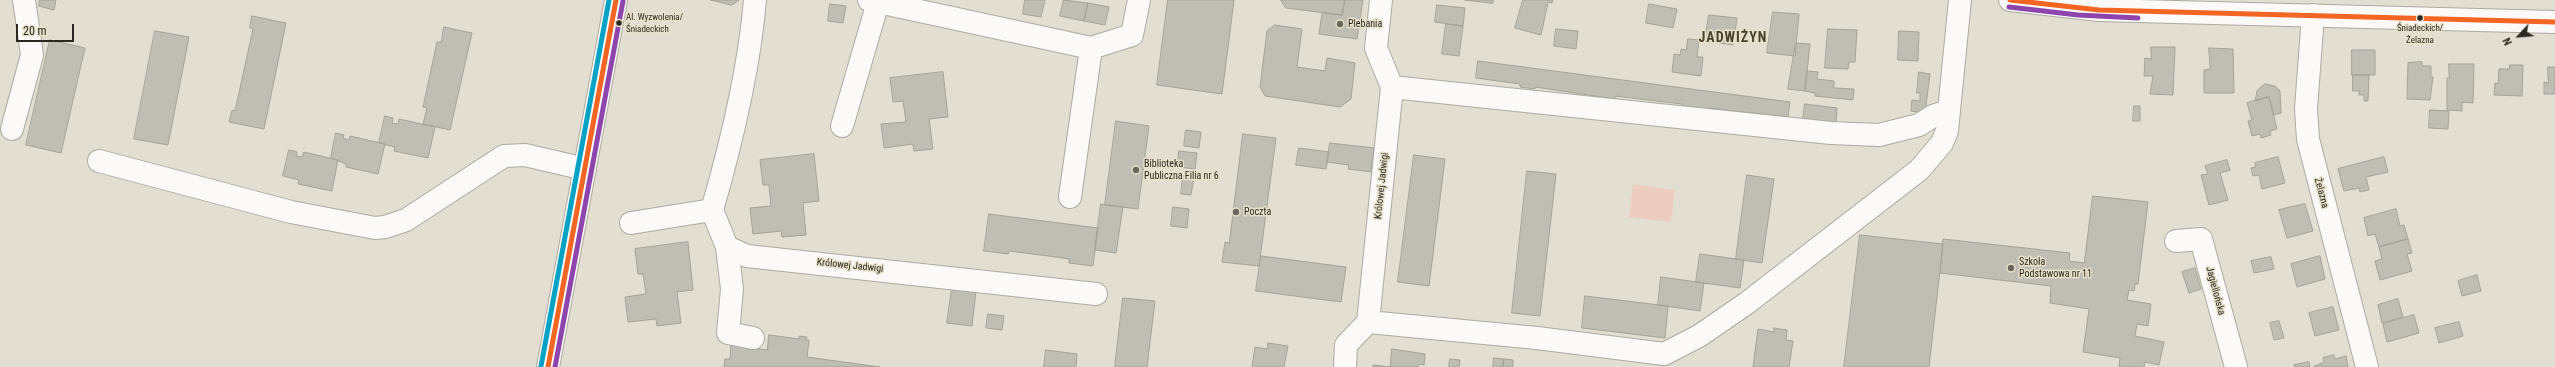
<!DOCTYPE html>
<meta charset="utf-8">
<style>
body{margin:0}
#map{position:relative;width:2555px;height:367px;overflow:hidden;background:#e2ded1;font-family:"Roboto Condensed",sans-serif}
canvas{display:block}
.north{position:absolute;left:2499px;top:16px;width:40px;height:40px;-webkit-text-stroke:3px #e8e1cb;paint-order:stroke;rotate:244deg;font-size:11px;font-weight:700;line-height:16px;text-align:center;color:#29271f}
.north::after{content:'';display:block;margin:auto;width:14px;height:18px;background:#29271f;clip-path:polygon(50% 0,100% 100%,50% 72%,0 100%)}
.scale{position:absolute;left:16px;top:24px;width:58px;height:18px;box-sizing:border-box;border:2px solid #29271f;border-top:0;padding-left:5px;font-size:12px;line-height:14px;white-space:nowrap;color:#29271f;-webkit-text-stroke:3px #e8e1cb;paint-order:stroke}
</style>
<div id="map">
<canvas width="2555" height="367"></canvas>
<div class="north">N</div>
<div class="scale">20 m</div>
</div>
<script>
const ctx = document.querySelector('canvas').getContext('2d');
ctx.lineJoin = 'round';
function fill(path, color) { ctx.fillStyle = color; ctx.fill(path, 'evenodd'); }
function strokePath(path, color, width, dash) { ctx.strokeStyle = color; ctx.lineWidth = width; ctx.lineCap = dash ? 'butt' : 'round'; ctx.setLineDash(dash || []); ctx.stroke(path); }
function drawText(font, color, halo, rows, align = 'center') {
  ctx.font = font + ' "Roboto Condensed",sans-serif'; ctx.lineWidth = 3; ctx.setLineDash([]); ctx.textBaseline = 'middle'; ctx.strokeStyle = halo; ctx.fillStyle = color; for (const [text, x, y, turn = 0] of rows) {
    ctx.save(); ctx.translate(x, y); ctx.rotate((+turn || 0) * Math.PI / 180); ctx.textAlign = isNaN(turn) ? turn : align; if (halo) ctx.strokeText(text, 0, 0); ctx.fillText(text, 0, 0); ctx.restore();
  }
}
const green = new Path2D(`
 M1633 184 1675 190 1671 222 1629 217Z`);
const building = new Path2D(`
 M40 0H56L54 10 39 6Z
 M711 0H739L732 5Z
 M1025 0H1045L1041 17 1023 14Z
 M1064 0 1088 3 1084 21 1060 16Z
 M1168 0H1234L1222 94 1157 85Z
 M1281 0H1345L1342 15 1286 8Z
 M1345 0H1363L1357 39 1319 34 1322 13 1342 15Z
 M1465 0H1493V3Z
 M1523 0H1553L1552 3 1548 2 1541 35 1515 28Z
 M1088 3 1109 7 1105 25 1084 21Z
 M830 4 846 6 843 23 828 21Z
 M1649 4 1677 9 1673 28 1646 23Z
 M1437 5 1465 8 1463 26 1435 22Z
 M1773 12 1799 14 1795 56 1767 53Z
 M1709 15 1737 18 1733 45 1705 41Z
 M252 16 286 23 264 129 229 122 232 110 235 111 253 29 250 28Z
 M1446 24 1463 26 1459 56 1442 54Z
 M1275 25 1302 29 1297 67 1325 71 1327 58 1355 63 1351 99 1340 107 1265 96 1260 87 1267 31Z
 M444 27 472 33 450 130 423 124 427 108 423 107 437 42H441Z
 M1556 29 1578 31 1576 49 1554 46Z
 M1828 29 1857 30 1855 62H1849L1848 69 1825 68Z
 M155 31 189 37 168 145 134 139Z
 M1899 31 1919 32 1918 61 1898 60Z
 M1688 39 1699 40 1697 57H1703L1701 76 1672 72 1674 54 1680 55 1681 49 1686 50Z
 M50 40 85 48 61 153 26 145Z
 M1796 43 1810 44 1805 91 1788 89Z
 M2151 47H2175L2173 95 2150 94 2153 76H2144L2145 58 2151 59Z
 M2209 48 2233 49 2234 93H2204V70L2210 69Z
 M2352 50H2375V75H2352Z
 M1478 61 1790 102 1788 117 1709 108V110L1682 107V104L1615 96V99L1535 87V89L1520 87V84L1476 78Z
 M2422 62V66H2431V77H2433L2430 100 2407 99 2408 63Z
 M2449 64H2474L2473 103 2462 102V111L2447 110V78H2449Z
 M2510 65H2523L2522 96 2494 95 2495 83 2498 84 2499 69H2509Z
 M2548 67H2555V94H2544V82L2548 83Z
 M1807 71 1818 72 1817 79 1834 81V88L1854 89 1853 100 1815 96V93L1805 91Z
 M943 72 948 117 929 119 933 149 914 151 913 144 884 148 881 124 906 122 903 101 893 102 890 78Z
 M1919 72 1930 74 1925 113 1911 111 1912 100 1920 101V93H1917Z
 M2353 75H2369L2368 101H2364V95H2359V91H2353Z
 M2265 84 2275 86 2280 91 2281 113 2274 115 2269 97 2255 101 2257 91Z
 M2269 97 2277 129 2270 131 2271 135 2261 138 2260 134 2252 136 2248 121 2252 120 2247 103Z
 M1805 104 1837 108 1836 123 1803 119Z
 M2134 106H2140V121H2133Z
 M2430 110 2449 111 2448 129 2429 128Z
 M385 116 393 118 392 123 398 124 399 119 435 127 428 158 394 151 395 147 379 143Z
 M1116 121 1149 126 1138 209 1105 205Z
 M1186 130 1201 132 1199 148 1184 146Z
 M336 133 344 135 343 138 349 140 350 136 385 144 378 174 346 167V164L331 158Z
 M1243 134 1276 138 1259 266 1222 262 1225 242 1229 243Z
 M1330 143 1374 148 1371 172 1348 169 1349 165 1327 162Z
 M1299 148 1329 152 1326 169 1296 165Z
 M289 150 297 152 296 156 302 157 304 152 338 160 332 191 298 184 299 180 283 176Z
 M1179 151 1197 153 1195 169 1178 167Z
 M814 154 819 201 803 203 806 235 782 237 781 231 753 234 750 208 771 206 769 185H763L760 160Z
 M1414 155 1445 159 1429 286 1398 282Z
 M2278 157 2285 183 2262 189 2259 175 2253 176 2251 168 2256 167 2255 163Z
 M2384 157 2388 172 2366 177 2369 190 2360 192 2359 188 2344 191 2338 169Z
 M2227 160 2230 170 2220 173 2228 200 2209 205 2201 175 2208 174 2205 166Z
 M1527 171 1556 174 1540 316 1512 313Z
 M1747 175 1774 179 1762 263 1736 259Z
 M1183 176 1194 177 1191 195 1181 194Z
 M2093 196 2148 202 2138 284H2135L2134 291 2129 290 2127 300 2151 304 2148 326 2137 324 2135 336 2164 342 2159 365 2145 362 2144 367H2119L2120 358 2083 352 2089 309 2050 303 2051 286 1940 273 1943 239 2070 253 2069 261 2084 263Z
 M1101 204 1123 207 1116 253 1095 250Z
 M2305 204 2313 231 2287 238 2279 210Z
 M1173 207 1189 209 1187 228 1171 226Z
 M2396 209 2400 226 2404 225 2408 239 2379 247 2375 234 2368 236 2364 218Z
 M989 214 1098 228 1093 266 1069 263V259L1056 257 1009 251 1008 254 984 251Z
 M1860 235 1943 244 1929 367H1844Z
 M2408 239 2412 253 2407 254 2412 271 2380 280 2375 261 2382 259 2379 247Z
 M688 242 693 290 677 292 681 323 657 326 656 319 628 322 625 297 646 294 643 274H638L635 249Z
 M1700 254 1744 260 1740 288 1696 282Z
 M1261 256 1346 267 1341 302 1256 291Z
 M2320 256 2325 279 2297 287 2291 264Z
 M2271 257 2274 269 2254 273 2251 261Z
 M2195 268 2201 289 2189 293 2182 272Z
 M2477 275 2481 291 2462 296 2458 281Z
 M1661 277 1704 283 1700 311 1658 305Z
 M952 288 976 291 972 326 947 323Z
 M1585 296 1668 306 1665 338 1582 328Z
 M1123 298 1155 301 1147 367H1115Z
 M2398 299 2403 317 2382 323 2378 305Z
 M2333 307 2339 330 2315 336 2309 313Z
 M988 314 1004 316 1002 330 986 328Z
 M2414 315 2419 333 2387 342 2383 324Z
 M2279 321 2284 338 2274 340 2270 323Z
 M2459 322 2463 336 2439 343 2435 328Z
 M1774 328 1787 330 1786 340 1793 341 1789 367H1753L1758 329 1774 332Z
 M769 335 799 339V336L807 337 806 340H809L807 357 880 367H724L725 359H730L731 345 767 350Z
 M1268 343 1288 346 1284 367H1252L1255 347 1267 349Z
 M1392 349 1425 354 1424 365 1419 364 1418 367H1373V365L1390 367Z
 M1046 350 1077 354 1076 367H1044Z
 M2334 355 2335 359 2346 356 2348 367H2313L2324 362 2323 358Z
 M1494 358 1504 359 1503 367H1493Z
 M1450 359 1460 360 1459 367H1449Z
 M1504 359 1513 360V367H1503Z
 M2309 362 2310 367H2295L2294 365Z`);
const minor = new Path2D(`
 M869 0 1091 48 1132 35 1139 0
 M2010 0 2099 10 2555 22
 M2313 15 2306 109 2308 139 2367 367
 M1392 87 1831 133 1879 135 1919 125 1933 116 1948 111
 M842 126 878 2
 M12 129 32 55 24 0
 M99 161 291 212 375 228 385 227 406 220 504 156 525 155 585 169
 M1070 197 1091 48
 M712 210C732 141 749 71 755 0
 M631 223 712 210 727 247 747 256 1096 294
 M2176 241 2201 239 2236 367
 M727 247 732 289 728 333 753 338
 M1368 322 1537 338 1664 354 1699 336 1747 303 1919 170 1942 143 1947 131 1960 0
 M548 367 616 0
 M1345 367 1346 345 1368 322 1389 116 1392 87 1376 48 1381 0`);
const bus1 = new Path2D(`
 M2010 0 2099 10 2555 22
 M548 367 616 0`);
const bus2 = new Path2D(`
 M2009 7 2078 15 2138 18
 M555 367 623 1`);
const bus3 = new Path2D(`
 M541 366 609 0`);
const markers = [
 [2420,18,3.5,"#29271f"],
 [619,23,3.5,"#29271f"],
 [1340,24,4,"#6a675d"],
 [1136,170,4,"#6a675d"],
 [1236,212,4,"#6a675d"],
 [2011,268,4,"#6a675d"]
];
const busNames = [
 ["Al. Wyzwolenia/",626,18],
 ["Śniadeckich",626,30],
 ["Śniadeckich/",2420,29,"center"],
 ["Żelazna",2420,41,"center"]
];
const poiNames = [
 ["Plebania",1348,24],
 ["Biblioteka",1144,164],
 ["Publiczna Filia nr 6",1144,176],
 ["Poczta",1244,212],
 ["Szkoła",2019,262],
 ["Podstawowa nr 11",2019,274]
];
const streetNames = [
 ["Królowej Jadwigi",1382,186,-84],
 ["Żelazna",2321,193,75],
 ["Królowej Jadwigi",850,266,6],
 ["Jagiellońska",2215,291,75]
];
const districtNames = [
 ["JADWIŻYN",1733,38]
];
fill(green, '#eecdc1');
fill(building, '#bebeb4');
strokePath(building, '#a3a399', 1);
strokePath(minor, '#adaaa0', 24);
strokePath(minor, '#fbfaf8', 22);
strokePath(bus1, '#f26522', 5);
strokePath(bus2, '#8e44ad', 5);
strokePath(bus3, '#02a2c5', 5);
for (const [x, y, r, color] of markers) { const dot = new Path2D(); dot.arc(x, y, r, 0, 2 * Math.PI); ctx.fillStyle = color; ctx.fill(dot); strokePath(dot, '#e8e1cb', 1.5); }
drawText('9px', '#29271f', '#e8e1cb', busNames, 'left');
drawText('10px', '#29271f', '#e8e1cb', poiNames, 'left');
drawText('10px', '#29271f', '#e8e1cb', streetNames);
ctx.letterSpacing = '1px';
drawText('bold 14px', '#46412f', '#e8e1cb', districtNames);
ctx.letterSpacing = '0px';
</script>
